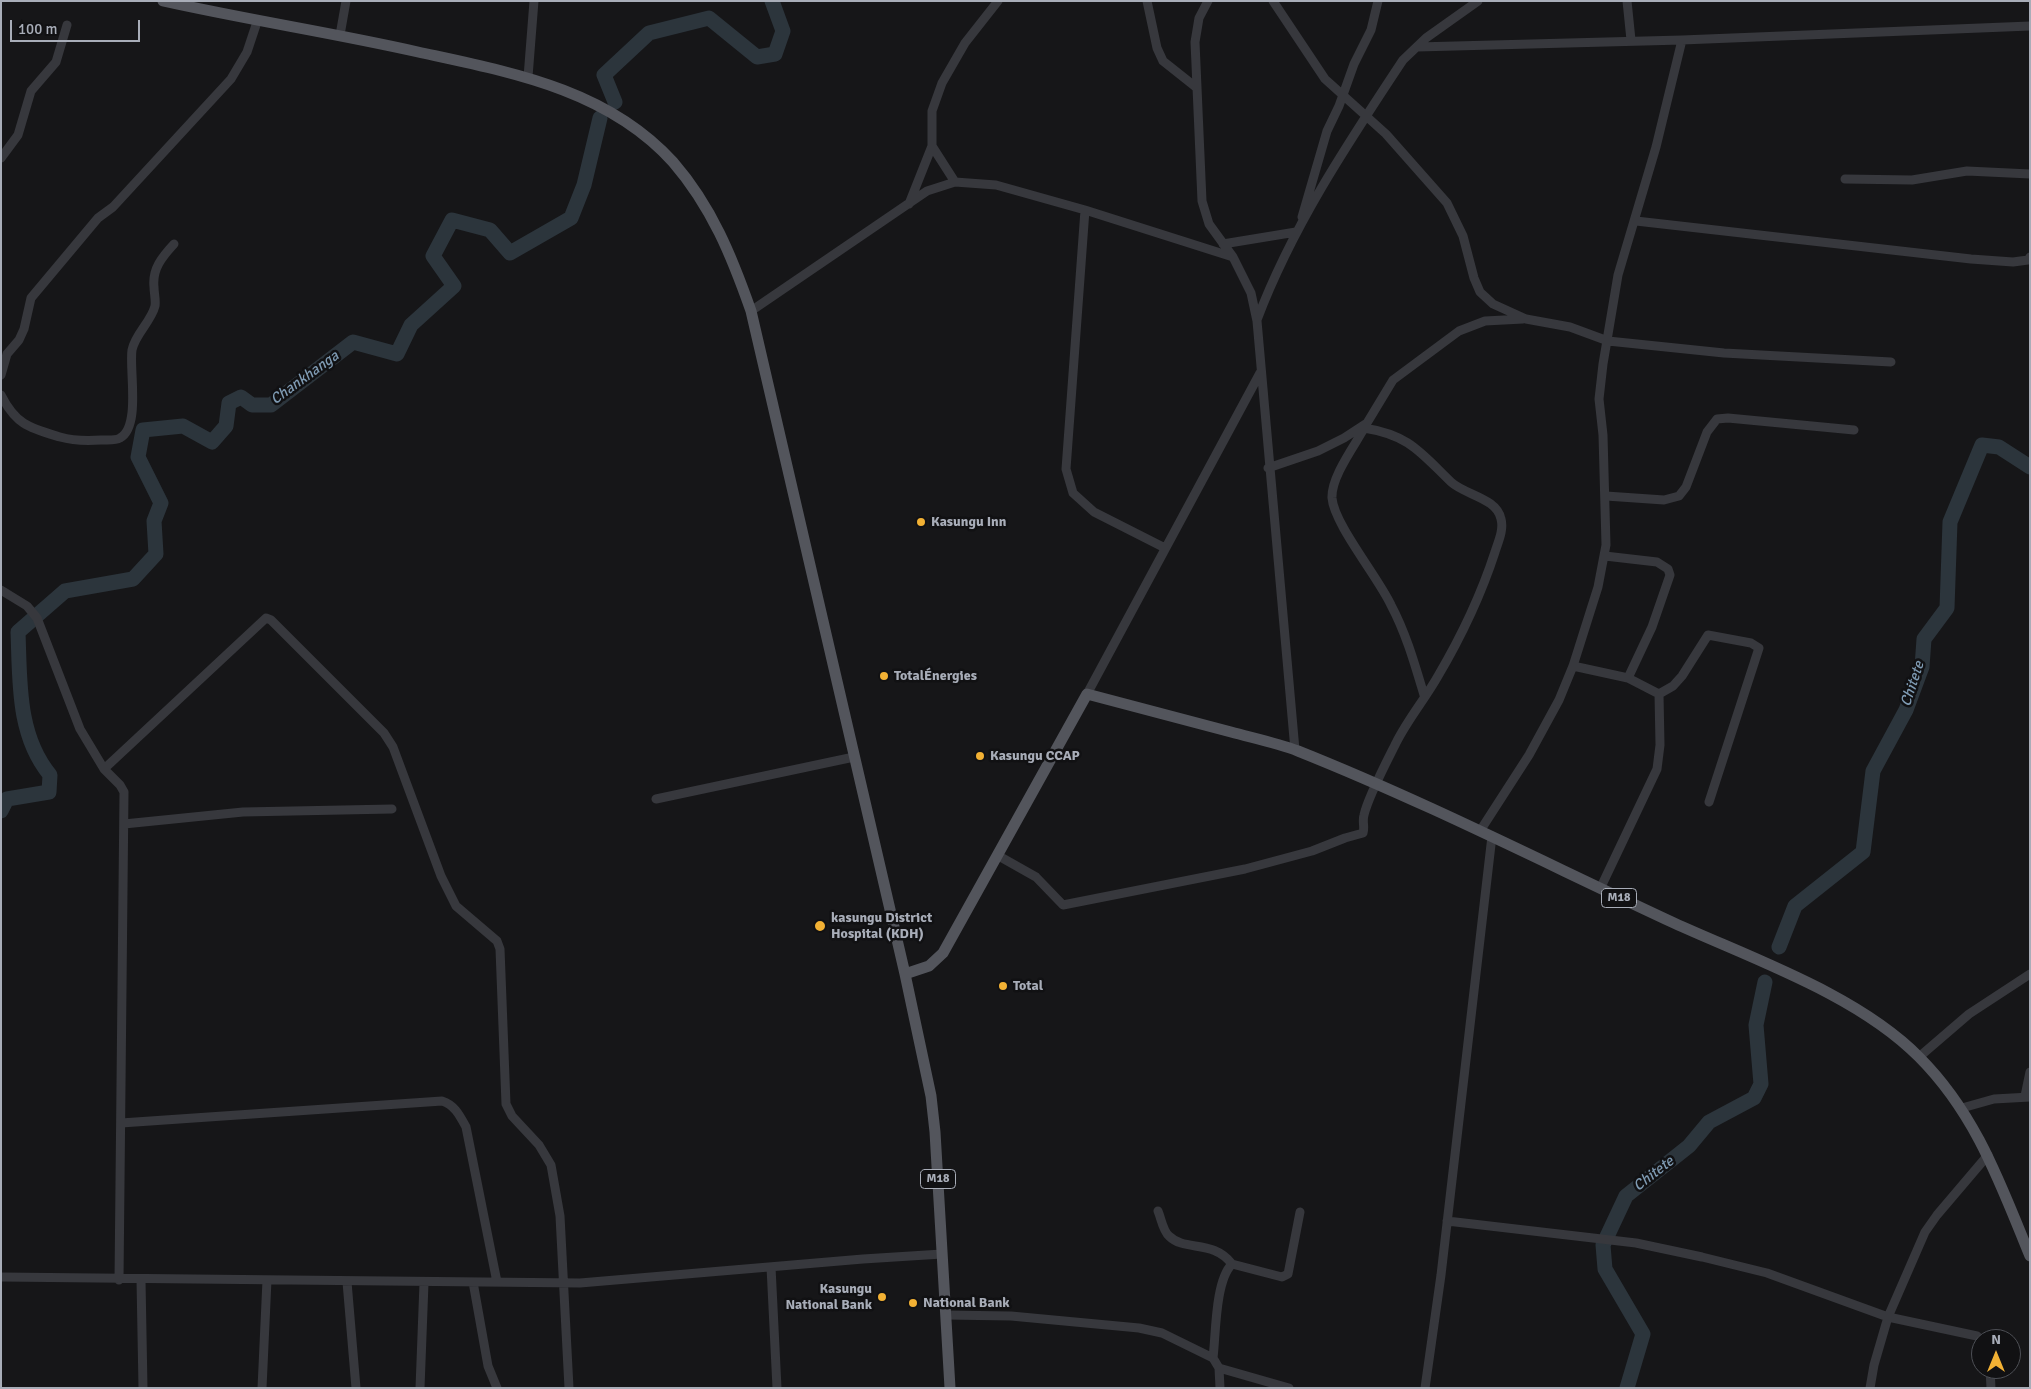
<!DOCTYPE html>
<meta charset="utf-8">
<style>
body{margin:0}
#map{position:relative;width:2031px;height:1389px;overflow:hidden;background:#161618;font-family:Signika,sans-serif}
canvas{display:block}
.frame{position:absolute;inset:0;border:2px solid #a8adb8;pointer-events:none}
.north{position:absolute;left:1971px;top:1329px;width:50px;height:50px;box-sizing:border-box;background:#111113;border:1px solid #4d4f55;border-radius:50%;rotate:0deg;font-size:14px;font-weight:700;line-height:20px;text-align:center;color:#a8adb8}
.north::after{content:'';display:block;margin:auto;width:18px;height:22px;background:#f2b134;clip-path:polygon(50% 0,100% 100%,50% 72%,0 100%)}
.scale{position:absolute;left:10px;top:20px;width:130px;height:22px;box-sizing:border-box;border:2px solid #a8adb8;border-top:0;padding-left:6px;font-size:15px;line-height:18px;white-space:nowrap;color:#a8adb8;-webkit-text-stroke:4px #111113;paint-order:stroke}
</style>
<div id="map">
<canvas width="2031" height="1389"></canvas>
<div class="frame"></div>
<div class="north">N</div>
<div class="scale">100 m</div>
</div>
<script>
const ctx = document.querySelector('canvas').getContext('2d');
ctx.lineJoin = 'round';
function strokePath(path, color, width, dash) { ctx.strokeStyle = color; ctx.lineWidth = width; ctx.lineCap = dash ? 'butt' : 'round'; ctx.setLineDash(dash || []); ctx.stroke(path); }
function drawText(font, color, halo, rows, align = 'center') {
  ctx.font = font + ' Signika,sans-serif'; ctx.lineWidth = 5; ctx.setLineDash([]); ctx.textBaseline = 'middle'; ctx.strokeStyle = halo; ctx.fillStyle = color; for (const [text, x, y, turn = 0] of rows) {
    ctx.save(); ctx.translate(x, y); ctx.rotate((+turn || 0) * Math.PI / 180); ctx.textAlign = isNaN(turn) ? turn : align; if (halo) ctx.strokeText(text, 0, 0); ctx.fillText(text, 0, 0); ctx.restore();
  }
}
const river = new Path2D(`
 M615 102 604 75 649 33 709 18 757 57 775 54 783 31 772 1
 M1 811 7 799 49 792 50 775C17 735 20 681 18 632L65 591 133 579 156 554 154 521 161 503 138 457 143 430 183 426 212 442 226 426 229 403 241 397 252 405H271L353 342 397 354 411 325 454 286 433 256 452 220 490 230 510 253 571 218 584 185 600 118
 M1779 947 1795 906 1863 852 1873 771 1906 710 1922 667 1924 639 1947 608 1950 522 1982 445 1999 447 2030 467
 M1627 1388 1643 1334 1605 1269 1603 1245 1626 1196 1689 1146 1709 1122 1754 1098 1761 1084 1756 1025 1765 982`);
const minor = new Path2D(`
 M1147 1 1157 48 1163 61 1197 88
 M1208 1 1199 18 1195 42 1202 201 1209 224 1233 257
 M1273 1 1325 79 1386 134 1447 203 1463 236 1474 278 1480 292 1493 304 1526 319 1570 327 1608 341 1724 353 1891 362
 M1627 1 1631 40
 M340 35 346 1
 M1417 47 1682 40 2030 26
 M528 77 534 1
 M932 146 955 182
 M1 158 18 135 31 91 56 62 67 25
 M1845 179 1912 180 1967 171 2030 174
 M909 204 932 146V111L942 83 965 43 998 1
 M1085 210 1066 469 1073 493 1094 512 1165 548
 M1302 217 1327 131 1339 106 1354 64 1371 30 1378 1
 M1636 221 1971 259 2013 262 2028 260 2030 257
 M1223 244 1296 232
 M751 311 927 191 955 182 996 185 1085 210 1233 257 1251 293 1257 321 1295 750
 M1257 320C1292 227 1348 143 1403 60L1426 38 1478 1
 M1 375 7 354 19 340 24 329 31 298 98 218 113 207 231 79 247 52 257 22
 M1 395C16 425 30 428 60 437 74 441 87 441 101 440 107 440 115 441 120 438 141 427 129 369 132 350 135 334 151 322 155 306 156 300 154 293 154 287 152 269 162 257 174 244
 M1366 425C1356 444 1331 476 1332 498 1334 524 1378 577 1391 605 1406 633 1415 665 1424 695
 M1268 468 1318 451 1344 438 1367 423 1393 380 1459 331 1485 321 1523 319
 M1606 496 1664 500 1679 496 1686 487 1707 432 1717 419 1728 418 1854 430
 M1605 556 1657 562 1668 569 1670 575 1652 627 1628 678
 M1 590 27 606 37 618 80 729 104 769 120 785 124 792 119 1280
 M1573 666 1628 678 1659 694 1660 745 1657 769 1600 889
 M1087 694 1260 373
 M1659 694 1673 686 1682 676 1708 635 1751 643 1759 648 1709 802
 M104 769 266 618 271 620 384 733 393 747 441 876 456 906 497 941 500 949 506 1104 512 1116 539 1145 551 1165 560 1216 569 1388
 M656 799 854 757
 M124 824 243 812 392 809
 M1480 831 1529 755 1559 700 1573 666 1598 587 1606 545 1603 435 1599 399 1603 364 1618 275 1656 147 1682 40
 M997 855 1036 877 1063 905 1245 869 1312 851 1345 838 1363 833C1365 827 1362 822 1364 815 1368 797 1387 761 1396 743 1408 719 1425 699 1438 676 1461 637 1481 595 1495 552 1498 542 1504 530 1501 519 1497 498 1465 495 1451 482 1420 452 1409 435 1364 428
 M1919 1057 1969 1014 2030 974
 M2025 1096 2030 1072
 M1962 1108 1994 1099 2030 1097
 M121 1123 442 1101C455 1105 460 1116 466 1127L497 1282
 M1158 1211C1161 1218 1163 1231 1169 1236 1185 1252 1213 1239 1232 1264
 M1447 1221 1636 1243 1702 1257 1767 1273 1888 1317 1977 1336 1981 1340
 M771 1267 777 1388
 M1 1277 580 1283 863 1259 942 1254
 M141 1280 143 1388
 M347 1282 356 1388
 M473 1282 488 1366 497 1388
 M946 1315 1011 1316 1139 1328 1162 1333 1213 1358 1219 1368 1289 1388
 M1213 1358C1216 1334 1215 1281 1232 1264L1282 1277 1288 1274 1300 1212
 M1219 1368 1220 1388
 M1990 1369 1991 1388
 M262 1388 267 1280
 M420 1388 424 1283
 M1425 1388 1441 1275 1492 836
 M1870 1388 1874 1365 1888 1317 1925 1232 1937 1215 1988 1155`);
const major = new Path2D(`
 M163 1C248 20 334 33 418 52 510 72 607 89 673 162 712 207 732 257 751 311L905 974 931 1096 935 1132 950 1388
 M905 974 929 966 943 953 1087 694C1135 707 1183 719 1231 732 1253 738 1277 743 1298 751 1426 802 1549 865 1674 923 1753 959 1858 995 1919 1057 1976 1114 2000 1183 2030 1256`);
const markers = [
 [921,522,5,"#f2b134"],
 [884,676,5,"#f2b134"],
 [980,756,5,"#f2b134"],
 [820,926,6,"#f2b134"],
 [1003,986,5,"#f2b134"],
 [882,1297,5,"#f2b134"],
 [913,1303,5,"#f2b134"]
];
const shields = [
 [1619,898,35],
 [938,1179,35]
];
const shieldNames = [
 ["M18",1619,898],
 ["M18",938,1179]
];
const poiNames = [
 ["Kasungu Inn",931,522],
 ["TotalÉnergies",894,676],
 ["Kasungu CCAP",990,756],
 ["kasungu District",831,918],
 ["Hospital (KDH)",831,934],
 ["Total",1013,986],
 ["Kasungu",872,1289,"right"],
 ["National Bank",872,1305,"right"],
 ["National Bank",923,1303]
];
const waterNames = [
 ["Chankhanga",305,378,-36],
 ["Chitete",1913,684,-72],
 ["Chitete",1654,1174,-38]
];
strokePath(river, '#2c353c', 15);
strokePath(minor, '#37383d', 9);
strokePath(major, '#53555c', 11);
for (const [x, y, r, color] of markers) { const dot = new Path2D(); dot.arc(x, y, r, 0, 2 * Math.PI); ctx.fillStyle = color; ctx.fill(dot); strokePath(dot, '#111113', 2); }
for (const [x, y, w] of shields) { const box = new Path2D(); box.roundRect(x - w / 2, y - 9.5, w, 19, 4); ctx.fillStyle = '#111113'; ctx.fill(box); strokePath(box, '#a8adb8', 1); }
drawText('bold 12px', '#a8adb8', null, shieldNames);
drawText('bold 14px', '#a8adb8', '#111113', poiNames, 'left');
drawText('italic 15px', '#7f9bb3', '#111113', waterNames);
</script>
